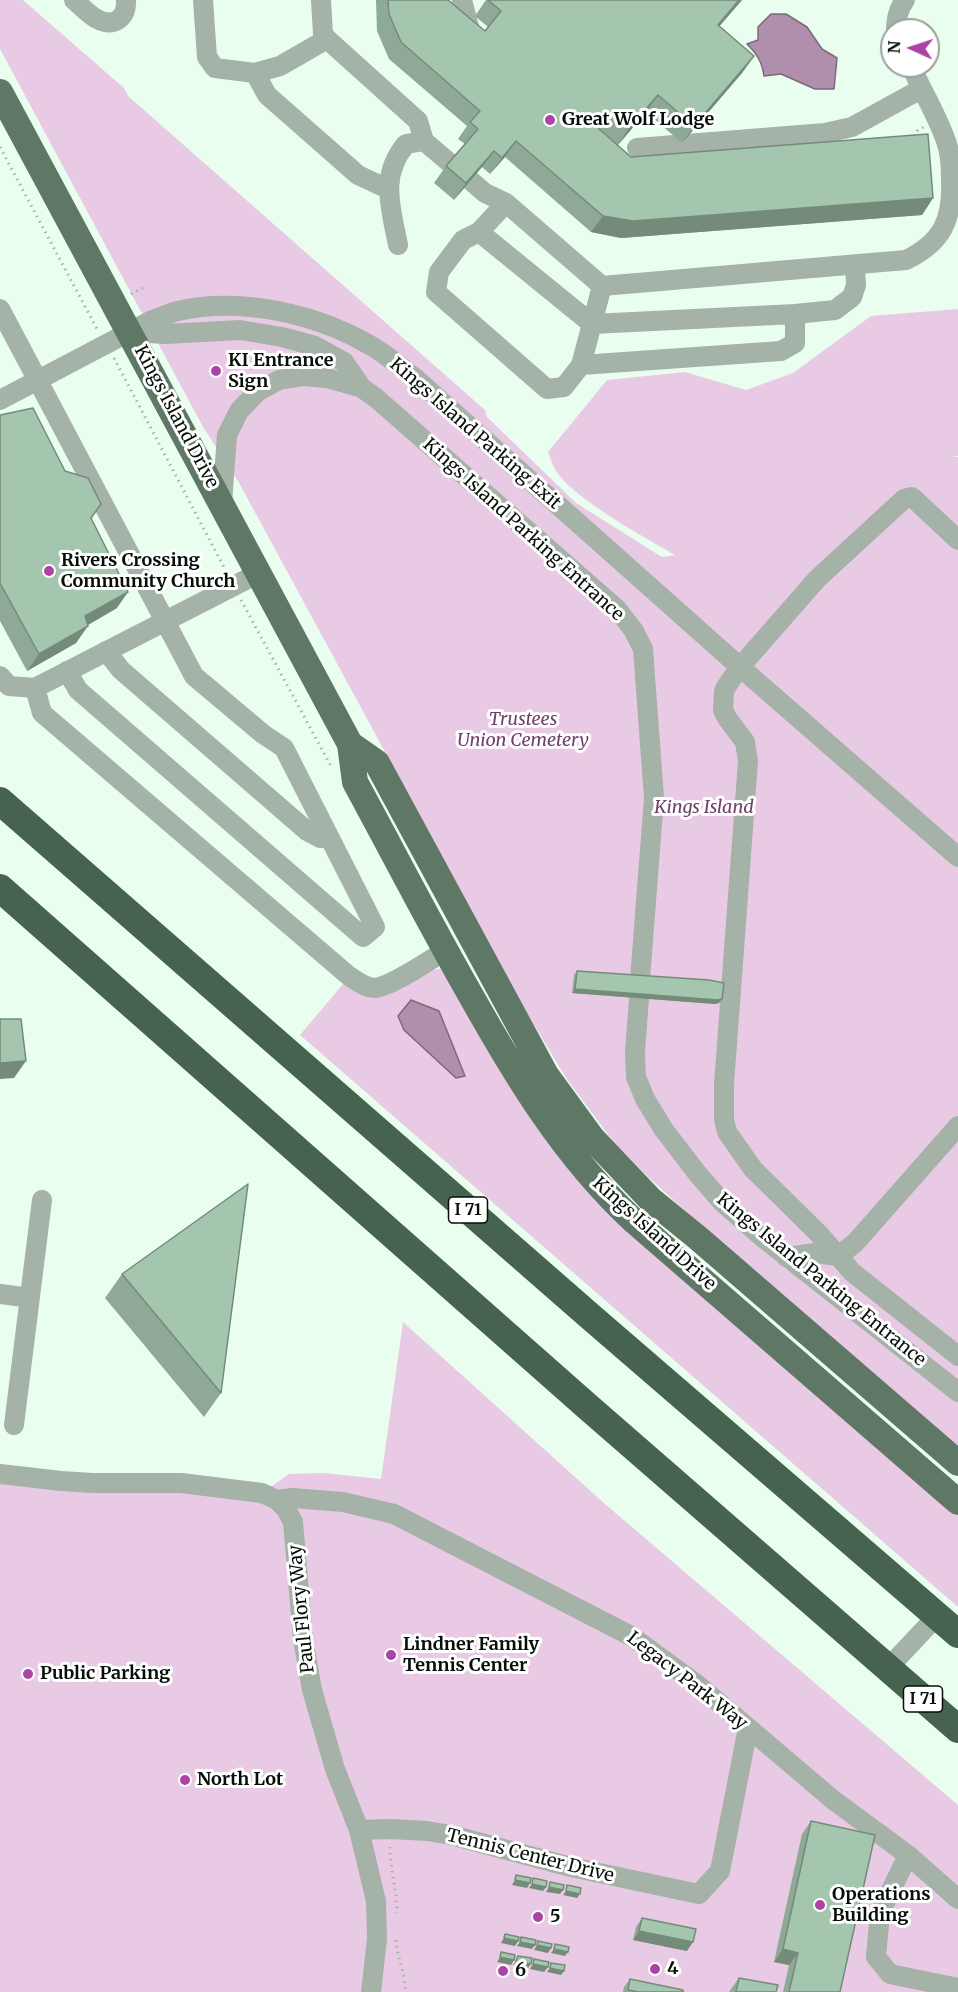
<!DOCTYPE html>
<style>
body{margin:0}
#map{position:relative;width:958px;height:1992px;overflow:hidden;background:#eafeef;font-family:Merriweather,serif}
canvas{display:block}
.north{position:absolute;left:880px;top:18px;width:60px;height:60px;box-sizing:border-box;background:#fff;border:2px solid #9b9f9c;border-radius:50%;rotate:273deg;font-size:16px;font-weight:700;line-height:24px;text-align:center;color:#050f07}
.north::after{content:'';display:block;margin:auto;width:21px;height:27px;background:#ac43a6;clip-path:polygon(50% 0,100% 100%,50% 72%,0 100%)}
</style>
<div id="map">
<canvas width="958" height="1992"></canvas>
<div class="north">N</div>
</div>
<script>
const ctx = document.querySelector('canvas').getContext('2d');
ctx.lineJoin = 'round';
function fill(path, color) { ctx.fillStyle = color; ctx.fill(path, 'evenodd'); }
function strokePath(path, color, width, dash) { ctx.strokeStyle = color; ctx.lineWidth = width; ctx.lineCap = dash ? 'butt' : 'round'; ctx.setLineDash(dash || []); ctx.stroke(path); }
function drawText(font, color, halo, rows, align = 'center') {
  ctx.font = font + ' Merriweather,serif'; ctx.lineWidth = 6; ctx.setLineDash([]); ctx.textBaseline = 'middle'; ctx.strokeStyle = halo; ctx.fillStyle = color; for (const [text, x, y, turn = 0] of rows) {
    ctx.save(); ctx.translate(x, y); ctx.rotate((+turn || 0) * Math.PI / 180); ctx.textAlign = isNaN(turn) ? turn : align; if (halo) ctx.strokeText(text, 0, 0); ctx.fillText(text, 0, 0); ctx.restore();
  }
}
const green = new Path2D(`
 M0 0H23L124 88 128 96 485 410 487 417 576 503 662 557 675 555C646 538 570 497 555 469 552 464 550 457 548 452L607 380 685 372 746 390 793 373 871 316 958 309V456L952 457H958V1449L747 1267 646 1175 615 1144 566 1078 524 1008 238 481 203 427 0 49Z
 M446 968 499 1067 533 1121 578 1176 958 1514V1607L300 1035 343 984Z
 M403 1322 605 1504 958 1805V1992H0V1474L262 1493 289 1474 324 1473 381 1479Z`);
const water = new Path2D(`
 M771 14H786L807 27 822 49 837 58 834 89H815L781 74 764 76C762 62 757 54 747 44L758 40V27Z
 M411 1000 439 1011 465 1076 456 1078 404 1030 398 1016Z`);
const path = new Path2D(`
 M916 137 917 131 924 127
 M0 147 97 329
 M131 294 143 288
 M114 358 227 573
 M241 600 332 768
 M390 1847C390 1869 397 1891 397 1913
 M396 1940C397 1958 406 1974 405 1992`);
const minor = new Path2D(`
 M74 0C81 6 89 15 97 19 114 28 127 18 126 0
 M203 0 207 57 215 68 255 73 280 66 327 39
 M321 0 323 34 327 39 418 121 424 141
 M462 0 472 38
 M896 30C896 18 898 9 905 0
 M255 73 267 95 358 175 388 189
 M637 148 825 133 852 127 921 89
 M471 181 485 193 506 203 602 286 906 260C943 242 953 219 951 178 951 166 950 152 946 141 937 115 922 91 911 66
 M506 203 479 232 463 240 439 272 436 292 547 389 564 387 581 365 602 286
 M479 232 592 324 795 314 835 310 852 297 856 285 855 266
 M398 245C391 208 379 176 406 144L424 141 451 164
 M0 309 194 676 263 734 284 748 375 927 363 937 78 690 67 671
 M130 332 166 334 240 330 282 337 315 346 344 362 362 388 376 398 617 609 634 631 643 649 654 798 640 979
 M581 365 781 351 795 343V314
 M0 400 152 320C161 317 170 313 178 311 239 297 313 313 366 343 384 352 399 366 415 378L740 667 958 857
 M222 504 227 435 239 411 257 392 279 380 303 376 327 378 362 388
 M958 540 912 497 904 499 817 579 740 667 728 684 724 691 723 710 727 718 745 742 748 761 724 1084V1119L727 1132 753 1169 819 1234 852 1272 958 1356
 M106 651 121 670 307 831 320 838H330
 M0 676 9 686 35 688 259 573
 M35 688 42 713 349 976C357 981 366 988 375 988 392 986 430 960 446 950
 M639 998 635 1053 636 1077 645 1099 664 1130 697 1173 722 1202 762 1237 958 1392
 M786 1257 816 1253 838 1256 855 1243 958 1126
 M0 1294 30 1298
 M14 1425 42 1200
 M0 1474 61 1481 92 1483H181L262 1493 277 1500 286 1509 293 1522 303 1639 312 1690 335 1769 359 1830 376 1901 377 1939 371 1992
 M277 1500 292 1498 343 1502 394 1514 631 1636 698 1685 832 1799 908 1855 958 1899
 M888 1668 937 1616
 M359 1830 390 1829 427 1831 451 1835 571 1867 699 1894 720 1871 748 1728
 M908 1855 880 1913 876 1957 890 1974 958 1988`);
const major = new Path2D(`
 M0 92 350 744 355 782C393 852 430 924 470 994 516 1076 564 1156 634 1221L958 1502
 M350 744 377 763 546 1075 592 1138 650 1199 698 1238 958 1463`);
const highway = new Path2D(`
 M0 801 592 1318 958 1634
 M0 888 588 1407 958 1729`);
const wall = new Path2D(`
 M376 0H448L485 31 488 27 475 16 486 0H742L719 26 754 56 742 73 682 143 646 112 618 145 631 157 933 198 922 215 621 238 591 232 505 157 490 174 482 167 454 200 434 183 446 166 465 144 458 139 467 126 389 59 377 31Z
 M0 415 65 471 91 518 117 608 88 625 76 643 27 671 0 621Z
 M577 971 722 999 719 1003 715 1004 572 993 574 975Z
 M122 1274 221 1393 204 1417 105 1298Z
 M811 1821 840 1992H783L789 1965 774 1962 802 1834Z
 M642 1918 687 1951 633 1940 636 1927Z
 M739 1978 776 1992H729Z
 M630 1979 683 1992H623L624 1987Z`);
const shadedWall = new Path2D(`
 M739 0H742L706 42 718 25Z
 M754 56 742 73 682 143 694 126Z
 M658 95 646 112 618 145 629 128Z
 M516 141 505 157 490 174 502 158Z
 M494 151 482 167 454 200 466 183Z
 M933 198 922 215 621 238 591 232 603 216Z
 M128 592 117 608 74 633 85 616Z
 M88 626 76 643 27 671 39 654Z
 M575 989 722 999 719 1003 715 1004 572 993Z
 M26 1061 14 1078 0 1079V1063Z
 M515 1880 530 1883 527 1888 512 1885Z
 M532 1884 546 1887 543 1891 529 1888Z
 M549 1887 563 1890 560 1894 546 1892Z
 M566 1891 580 1894 577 1898 563 1895Z
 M639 1931 693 1942 687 1951 633 1940Z
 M504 1938 518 1941 515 1946 501 1943Z
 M520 1942 535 1945 532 1949 517 1946Z
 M537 1945 551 1948 548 1953 534 1950Z
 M554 1949 568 1952 565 1956 551 1953Z
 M783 1949 798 1953 789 1965 774 1962Z
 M500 1957 514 1960 511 1965 497 1962Z
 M516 1961 531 1964 528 1968 513 1965Z
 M533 1964 548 1967 544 1972 530 1969Z
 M550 1968 564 1971 561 1975 547 1972Z`);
const building = new Path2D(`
 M388 0H448L485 31 501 11 488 0H739L718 25 754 56 694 126 658 95 629 128 612 113 599 129 631 157 928 134 933 198 633 221 603 216 516 141 502 158 494 151 466 183 446 166 478 129 470 122 480 111 401 42 389 14Z
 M33 408 65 471 88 478 101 504 91 518 128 592 85 616 88 626 39 654 0 583V415Z
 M577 971 709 980 724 983 722 999 718 1000 575 989Z
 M0 1019H21L26 1061 0 1063Z
 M248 1184 221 1393 122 1274Z
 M811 1821 875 1835 840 1992H789L798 1953 783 1949Z
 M516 1875 531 1878 530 1883 515 1880Z
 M533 1878 547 1881 546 1887 532 1884Z
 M550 1882 564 1885 563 1890 549 1887Z
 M567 1885 581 1888 580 1894 566 1891Z
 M642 1918 696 1929 693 1942 639 1931Z
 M505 1934 519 1937 518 1941 504 1938Z
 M521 1937 536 1940 535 1945 520 1942Z
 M538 1941 552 1944 551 1948 537 1945Z
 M555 1944 569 1947 568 1952 554 1949Z
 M501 1952 515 1955 514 1960 500 1957Z
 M518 1956 532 1958 531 1964 516 1961Z
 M534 1959 549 1962 548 1967 533 1964Z
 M551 1963 565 1965 564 1971 550 1968Z
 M739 1978 778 1985 776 1992H736Z
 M630 1979 683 1990V1992H639L628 1990Z`);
const markers = [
 [550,120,6,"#ac43a6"],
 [216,371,6,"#ac43a6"],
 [49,571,6,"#ac43a6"],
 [391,1655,6,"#ac43a6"],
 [28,1674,6,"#ac43a6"],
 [185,1780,6,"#ac43a6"],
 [820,1905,6,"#ac43a6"],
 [538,1917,6,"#ac43a6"],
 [655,1969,6,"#ac43a6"],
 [503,1971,6,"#ac43a6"]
];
const shields = [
 [468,1210,39],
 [923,1699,39]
];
const shieldNames = [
 ["I 71",468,1210],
 ["I 71",923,1699]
];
const poiNames = [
 ["Great Wolf Lodge",562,120],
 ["KI Entrance",228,361],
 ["Sign",228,382],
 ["Rivers Crossing",61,561],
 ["Community Church",61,582],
 ["Lindner Family",403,1645],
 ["Tennis Center",403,1666],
 ["Public Parking",40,1674],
 ["North Lot",197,1780],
 ["Operations",832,1895],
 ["Building",832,1916],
 ["5",550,1917],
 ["4",667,1969],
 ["6",515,1971]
];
const streetNames = [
 ["Kings Island Drive",176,417,62],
 ["Kings Island Parking Exit",475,434,41],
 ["Kings Island Parking Entrance",523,530,42],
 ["Kings Island Drive",654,1234,42],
 ["Kings Island Parking Entrance",821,1280,39],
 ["Paul Flory Way",302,1609,-96],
 ["Legacy Park Way",687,1681,38],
 ["Tennis Center Drive",530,1856,14]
];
const parkNames = [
 ["Trustees",523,720],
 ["Union Cemetery",523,741],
 ["Kings Island",704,808]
];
fill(green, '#e9cae5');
fill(water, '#b08fac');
strokePath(water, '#7d697a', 1.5);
strokePath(path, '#a4b4a8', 3, [1.5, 4.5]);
strokePath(minor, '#a4b2a7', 20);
strokePath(major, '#5e7865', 26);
strokePath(highway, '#45634e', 28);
fill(wall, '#8eaa96');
fill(shadedWall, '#748b7a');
fill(building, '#a5c6ae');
strokePath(building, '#748b7a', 1.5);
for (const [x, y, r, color] of markers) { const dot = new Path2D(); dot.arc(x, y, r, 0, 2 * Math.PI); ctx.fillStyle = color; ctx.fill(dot); strokePath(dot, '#fff', 2); }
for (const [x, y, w] of shields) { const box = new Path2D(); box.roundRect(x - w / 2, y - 13, w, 26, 4.5); ctx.fillStyle = '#fff'; ctx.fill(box); strokePath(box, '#050f07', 1.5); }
drawText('bold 16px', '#050f07', null, shieldNames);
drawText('bold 18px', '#050f07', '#fff', poiNames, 'left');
drawText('18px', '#050f07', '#fff', streetNames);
drawText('italic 18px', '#6e406a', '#fff', parkNames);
</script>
